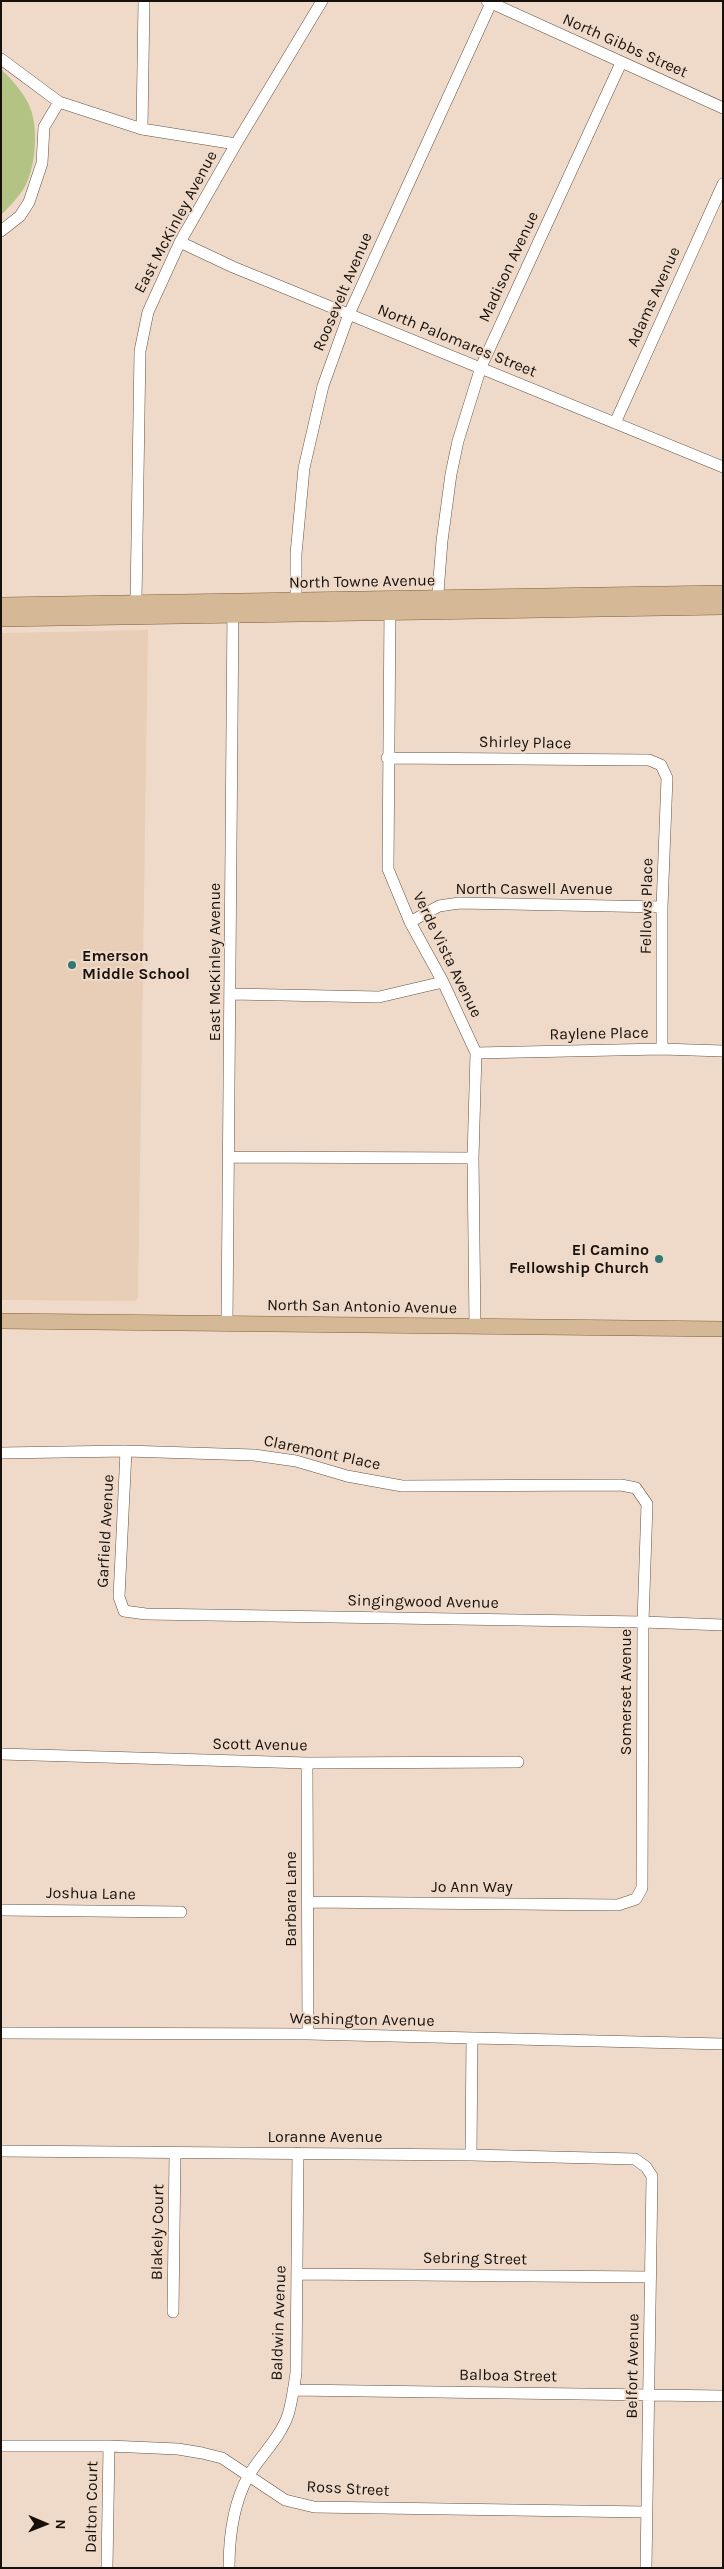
<!DOCTYPE html>
<style>
body{margin:0}
#map{position:relative;width:724px;height:2569px;overflow:hidden;background:#efdac9;font-family:Karla,sans-serif}
canvas{display:block}
.frame{position:absolute;inset:0;border:2px solid #18110b;pointer-events:none}
.north{position:absolute;left:20px;top:2499px;width:50px;height:50px;-webkit-text-stroke:4px #efdac9;paint-order:stroke;rotate:91deg;font-size:14px;font-weight:700;line-height:20px;text-align:center;color:#18110b}
.north::after{content:'';display:block;margin:auto;width:18px;height:22px;background:#18110b;clip-path:polygon(50% 0,100% 100%,50% 72%,0 100%)}
</style>
<div id="map">
<canvas width="724" height="2569"></canvas>
<div class="frame"></div>
<div class="north">N</div>
</div>
<script>
const ctx = document.querySelector('canvas').getContext('2d');
ctx.lineJoin = 'round';
function fill(path, color) { ctx.fillStyle = color; ctx.fill(path, 'evenodd'); }
function strokePath(path, color, width, dash) { ctx.strokeStyle = color; ctx.lineWidth = width; ctx.lineCap = dash ? 'butt' : 'round'; ctx.setLineDash(dash || []); ctx.stroke(path); }
function drawText(font, color, halo, rows, align = 'center') {
  ctx.font = font + ' Karla,sans-serif'; ctx.lineWidth = 4; ctx.setLineDash([]); ctx.textBaseline = 'middle'; ctx.strokeStyle = halo; ctx.fillStyle = color; for (const [text, x, y, turn = 0] of rows) {
    ctx.save(); ctx.translate(x, y); ctx.rotate((+turn || 0) * Math.PI / 180); ctx.textAlign = isNaN(turn) ? turn : align; if (halo) ctx.strokeText(text, 0, 0); ctx.fillText(text, 0, 0); ctx.restore();
  }
}
const built = new Path2D(`
 M148 630 138 1298 135 1301 1 1300V633Z`);
const green = new Path2D(`
 M1 69C14 82 27 96 32 113 38 135 35 169 24 188 18 198 9 207 1 215Z`);
const minor = new Path2D(`
 M487 1 723 108
 M1 59 59 102 142 129 236 144
 M142 129 144 1
 M1 231 20 216 29 202 42 163 44 127 59 102
 M180 242 233 267 723 467
 M615 423 723 184
 M136 601 140 351 148 312 180 242 236 144 322 1
 M437 605 442 541 451 474 458 441 481 367 621 63
 M296 606V554L304 468 323 386 349 314 492 1
 M390 606 388 869 410 922 443 982 476 1053 473 1158 475 1326
 M387 758 649 760 661 765 667 778 662 907V1049
 M410 922 439 906 459 903 662 907
 M232 994 379 997 443 982
 M476 1053 662 1049 723 1051
 M230 1157 473 1158
 M227 1323 233 607
 M126 1451 119 1597 124 1611 146 1614 643 1622 723 1625
 M1 1453 126 1451 254 1455 296 1461 347 1476 402 1486 621 1485 636 1488 647 1504 643 1622 642 1888 636 1899 618 1905 308 1902
 M1 1754 307 1763 518 1762
 M307 1763 308 2034
 M1 1910 181 1912
 M1 2033 308 2034 723 2044
 M1 2151 471 2155 635 2159 646 2167 652 2176 646 2568
 M471 2155 472 2038
 M298 2274 651 2277
 M173 2312 175 2153
 M293 2390 723 2396
 M1 2446H109L178 2449 202 2453 222 2458 285 2500 314 2507 646 2512
 M107 2568 109 2446
 M229 2568C229 2536 233 2503 249 2475 261 2455 280 2438 288 2415 292 2402 294 2387 296 2373L298 2153`);
const major = new Path2D(`
 M1 605 723 593
 M1 619 723 607
 M1 1321 723 1329`);
const markers = [
 [72,965,5,"#317972"],
 [659,1259,5,"#317972"]
];
const streetNames = [
 ["North Gibbs Street",625,46,24],
 ["East McKinley Avenue",176,222,-62],
 ["Madison Avenue",509,267,-65],
 ["Roosevelt Avenue",343,292,-67],
 ["Adams Avenue",654,297,-66],
 ["North Palomares Street",457,341,22],
 ["North Towne Avenue",362,582,-1],
 ["Shirley Place",525,743,1],
 ["North Caswell Avenue",534,889],
 ["Fellows Place",647,906,-89],
 ["Verde Vista Avenue",447,955,64],
 ["East McKinley Avenue",215,962,-90],
 ["Raylene Place",599,1034,-1],
 ["North San Antonio Avenue",362,1307,1],
 ["Claremont Place",322,1453,12],
 ["Garfield Avenue",106,1531,-87],
 ["Singingwood Avenue",423,1602,1],
 ["Somerset Avenue",626,1692,-90],
 ["Scott Avenue",260,1745,1],
 ["Jo Ann Way",472,1887],
 ["Joshua Lane",91,1894,1],
 ["Barbara Lane",291,1899,-90],
 ["Washington Avenue",362,2020,1],
 ["Loranne Avenue",325,2137],
 ["Blakely Court",158,2232,-89],
 ["Sebring Street",475,2259,1],
 ["Baldwin Avenue",279,2323,-88],
 ["Belfort Avenue",633,2366,-89],
 ["Balboa Street",508,2376,1],
 ["Ross Street",348,2489,3],
 ["Dalton Court",92,2507,-89]
];
const poiNames = [
 ["Emerson",82,956],
 ["Middle School",82,974],
 ["El Camino",649,1250,"right"],
 ["Fellowship Church",649,1268,"right"]
];
fill(built, '#e8cdb7');
fill(green, '#b3c383');
strokePath(minor, '#635243', 12);
strokePath(major, '#815f37', 16);
strokePath(minor, '#fff', 11);
strokePath(major, '#d5b895', 15);
for (const [x, y, r, color] of markers) { const dot = new Path2D(); dot.arc(x, y, r, 0, 2 * Math.PI); ctx.fillStyle = color; ctx.fill(dot); strokePath(dot, '#efdac9', 2); }
drawText('16px', '#18110b', '#efdac9', streetNames);
drawText('bold 16px', '#18110b', '#efdac9', poiNames, 'left');
</script>
